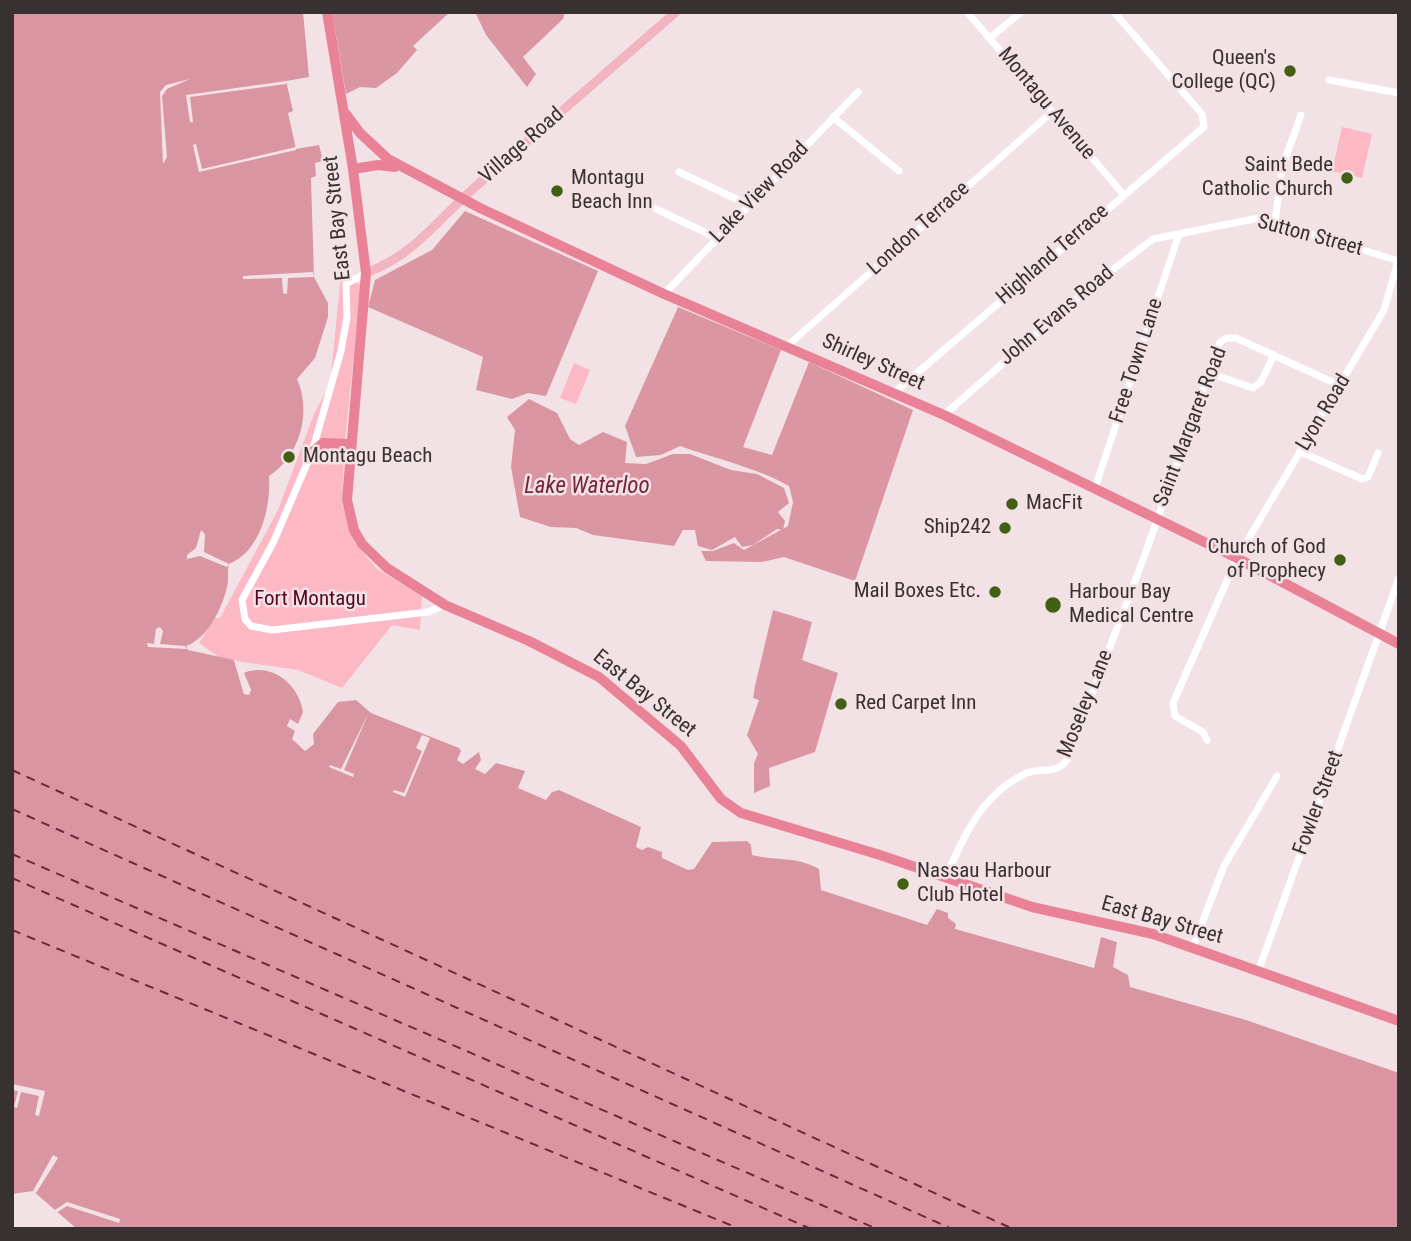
<!DOCTYPE html>
<style>
body{margin:0}
#map{position:relative;width:1411px;height:1241px;overflow:hidden;background:#f3e2e5;font-family:"Roboto Condensed",sans-serif}
canvas{display:block}
.frame{position:absolute;inset:0;border:14px solid #383132;pointer-events:none}
</style>
<div id="map">
<canvas width="1411" height="1241"></canvas>
<div class="frame"></div>
</div>
<script>
const ctx = document.querySelector('canvas').getContext('2d');
ctx.lineJoin = 'round';
function fill(path, color) { ctx.fillStyle = color; ctx.fill(path, 'evenodd'); }
function strokePath(path, color, width, dash) { ctx.strokeStyle = color; ctx.lineWidth = width; ctx.lineCap = dash ? 'butt' : 'round'; ctx.setLineDash(dash || []); ctx.stroke(path); }
function drawText(font, color, halo, rows, align = 'center') {
  ctx.font = font + ' "Roboto Condensed",sans-serif'; ctx.lineWidth = 5; ctx.setLineDash([]); ctx.textBaseline = 'middle'; ctx.strokeStyle = halo; ctx.fillStyle = color; for (const [text, x, y, turn = 0] of rows) {
    ctx.save(); ctx.translate(x, y); ctx.rotate((+turn || 0) * Math.PI / 180); ctx.textAlign = isNaN(turn) ? turn : align; if (halo) ctx.strokeText(text, 0, 0); ctx.fillText(text, 0, 0); ctx.restore();
  }
}
const green = new Path2D(`
 M1342 127 1372 134 1362 178 1332 171Z
 M341 275 361 285 344 450 342 504 354 542 377 569 422 596 420 630 392 625 342 688 298 670 222 659 199 643 215 618H220L278 510 314 414 330 384Z
 M574 363 590 370 576 404 560 398Z`);
const forest = new Path2D(`
 M332 12H450L413 46 417 50 397 73 376 88 360 87 346 94Z
 M475 12H565L563 19 523 57 536 74 527 87 486 35Z
 M465 211 598 271 546 396 528 393 512 399 476 390 483 357 368 307 375 280 432 250Z
 M678 307 781 350 743 447 772 455 809 362 913 410 855 581 784 557 762 562 706 561 701 551H713L734 543 744 550 788 526 793 502 789 486C755 467 716 459 680 446L661 455 636 457 625 426Z
 M773 610 812 622 802 660 838 673 815 752 769 768 770 786 754 793V763L758 754 747 735 759 700 753 698 755 686Z`);
const water = new Path2D(`
 M12 12H303L309 77 286 81 293 111 288 113 296 149 319 145 323 161 315 163 316 176 311 178 314 277 328 303V317L315 358 297 379C312 412 300 456 269 476 271 507 261 551 229 564 227 571 229 579 227 587 222 609 207 639 186 646L188 650 234 660 244 694 251 690 244 673C271 662 299 684 303 712L298 724 290 719 287 726 295 731 292 739 305 751 314 744 313 734 338 702 356 700 371 713 459 748 461 751 457 760 463 764 479 752 481 760 475 769 485 774 496 763 525 771 518 788 546 800 552 792 559 790 641 827 636 847 642 850 648 847 662 852V858L688 870 694 869 712 842 747 841 751 845 752 855C776 861 797 856 819 869L821 890 927 925 937 909 948 913V918L956 924 955 929 1094 968 1101 937 1117 942 1113 967 1128 975 1130 987 1246 1020 1399 1073V1229H77L33 1191 12 1194Z
 M529 399 557 413 570 439 579 445 603 432 627 442 625 463 646 464 673 454H690L731 470 757 474 784 488 789 503 778 512 785 521 783 530 777 529 753 545 742 547 735 537 712 550 698 546 695 530H683L674 546 593 535 576 528 551 527 520 517 511 467 515 430 507 417Z`);
const pier = new Path2D(`
 M190 79 167 89 162 96 167 157 163 164 160 92 166 85Z
 M286 81V84L190 97 193 122H190L186 95Z
 M196 144 202 169 296 147V150L199 172 193 145Z
 M313 272 314 277 288 278 287 294 283 293 282 278 243 279V276Z
 M201 530 205 534 204 552 229 564 227 567 200 556 187 559V555L196 548Z
 M160 627 163 631 160 644 185 646 187 649 148 647 147 643 154 644 156 629Z
 M234 660H237L242 670 251 690 249 695 244 694Z
 M369 712 344 770 354 774 353 777 329 767 330 765 341 769Z
 M422 735 430 738 405 797 393 792 394 790 404 793 422 751 416 748Z
 M12 1084 45 1091 39 1116 35 1115 39 1096 21 1092 17 1108 14 1107 18 1091 12 1090Z
 M53 1155 58 1158 36 1193 33 1191Z
 M67 1202 120 1219 119 1223 67 1206 56 1213 55 1210Z`);
const ferry = new Path2D(`
 M12 770 1013 1229
 M12 809 952 1229
 M12 854 877 1229
 M12 878 811 1229
 M12 930 740 1229`);
const minor = new Path2D(`
 M967 12 1124 195
 M990 38 1021 12
 M1329 80 1399 93
 M833 117 899 171
 M679 172 749 205
 M656 209 717 238
 M1275 222 1282 168 1301 115
 M366 273 346 284 347 317 341 351 312 452 273 543 242 600 245 619 251 626 272 630 428 612 445 605
 M664 294 858 92
 M787 346 1052 112
 M1209 373 1253 388 1261 382 1274 355
 M895 392 1204 127 1202 114 1114 12
 M944 415 1091 286 1153 239 1259 218 1399 261
 M1301 452 1362 479 1368 477 1378 453
 M1095 488 1179 234
 M1207 740 1203 732 1175 716 1173 703 1237 558 1384 310 1398 261
 M945 879C963 837 982 793 1027 773 1042 767 1056 775 1067 760L1144 557 1220 342 1227 338H1236L1341 386
 M1192 949 1224 866 1277 776
 M1258 972 1399 578`);
const major = new Path2D(`
 M366 273C416 254 436 221 474 188 541 129 608 71 676 12`);
const highway = new Path2D(`
 M327 12 353 169 366 273 347 500 354 530 362 544 387 568 445 605 529 641 599 677 681 746 721 799 741 813 880 855 1032 907 1153 934 1399 1021
 M346 114 360 133 388 159 480 208 664 294 944 415 1237 558 1399 644
 M353 169 378 165 395 167
 M312 452 323 443 350 444`);
const markers = [
 [1290,71,7,"#426013"],
 [1347,178,7,"#426013"],
 [557,191,7,"#426013"],
 [289,457,7,"#426013"],
 [1012,504,7,"#426013"],
 [1005,528,7,"#426013"],
 [1340,560,7,"#426013"],
 [995,592,7,"#426013"],
 [1053,605,9,"#426013"],
 [841,704,7,"#426013"],
 [903,884,7,"#426013"]
];
const poiNames = [
 ["Queen's",1276,59,"right"],
 ["College (QC)",1276,83,"right"],
 ["Saint Bede",1333,166,"right"],
 ["Catholic Church",1333,190,"right"],
 ["Montagu",571,179],
 ["Beach Inn",571,203],
 ["Montagu Beach",303,457],
 ["MacFit",1026,504],
 ["Ship242",991,528,"right"],
 ["Church of God",1326,548,"right"],
 ["of Prophecy",1326,572,"right"],
 ["Mail Boxes Etc.",981,592,"right"],
 ["Harbour Bay",1069,593],
 ["Medical Centre",1069,617],
 ["Red Carpet Inn",855,704],
 ["Nassau Harbour",917,872],
 ["Club Hotel",917,896]
];
const streetNames = [
 ["Montagu Avenue",1046,104,50],
 ["Village Road",522,146,-41],
 ["Lake View Road",760,193,-46],
 ["East Bay Street",338,218,-96],
 ["London Terrace",919,229,-42],
 ["Sutton Street",1310,236,15],
 ["Highland Terrace",1053,255,-41],
 ["John Evans Road",1057,316,-40],
 ["Free Town Lane",1137,361,-72],
 ["Shirley Street",873,363,24],
 ["Lyon Road",1324,413,-59],
 ["Saint Margaret Road",1191,427,-69],
 ["East Bay Street",644,694,39],
 ["Moseley Lane",1086,704,-68],
 ["Fowler Street",1319,803,-70],
 ["East Bay Street",1162,921,16]
];
const parkNames = [
 ["Fort Montagu",310,600]
];
const waterNames = [
 ["Lake Waterloo",587,487]
];
fill(green, '#fcb8c4');
fill(forest, '#da96a2');
fill(water, '#d996a2');
fill(pier, '#f3e2e5');
strokePath(ferry, '#75253a', 2, [9, 7]);
strokePath(minor, '#fff', 7);
strokePath(major, '#f2b4c1', 9);
strokePath(highway, '#ea8297', 10);
for (const [x, y, r, color] of markers) { const dot = new Path2D(); dot.arc(x, y, r, 0, 2 * Math.PI); ctx.fillStyle = color; ctx.fill(dot); strokePath(dot, '#f3e2e5', 2.5); }
drawText('21px', '#383132', '#f3e2e5', poiNames, 'left');
drawText('21px', '#383132', '#f3e2e5', streetNames);
drawText('21px', '#570522', '#f3e2e5', parkNames);
drawText('italic 23px', '#75253a', '#f3e2e5', waterNames);
</script>
